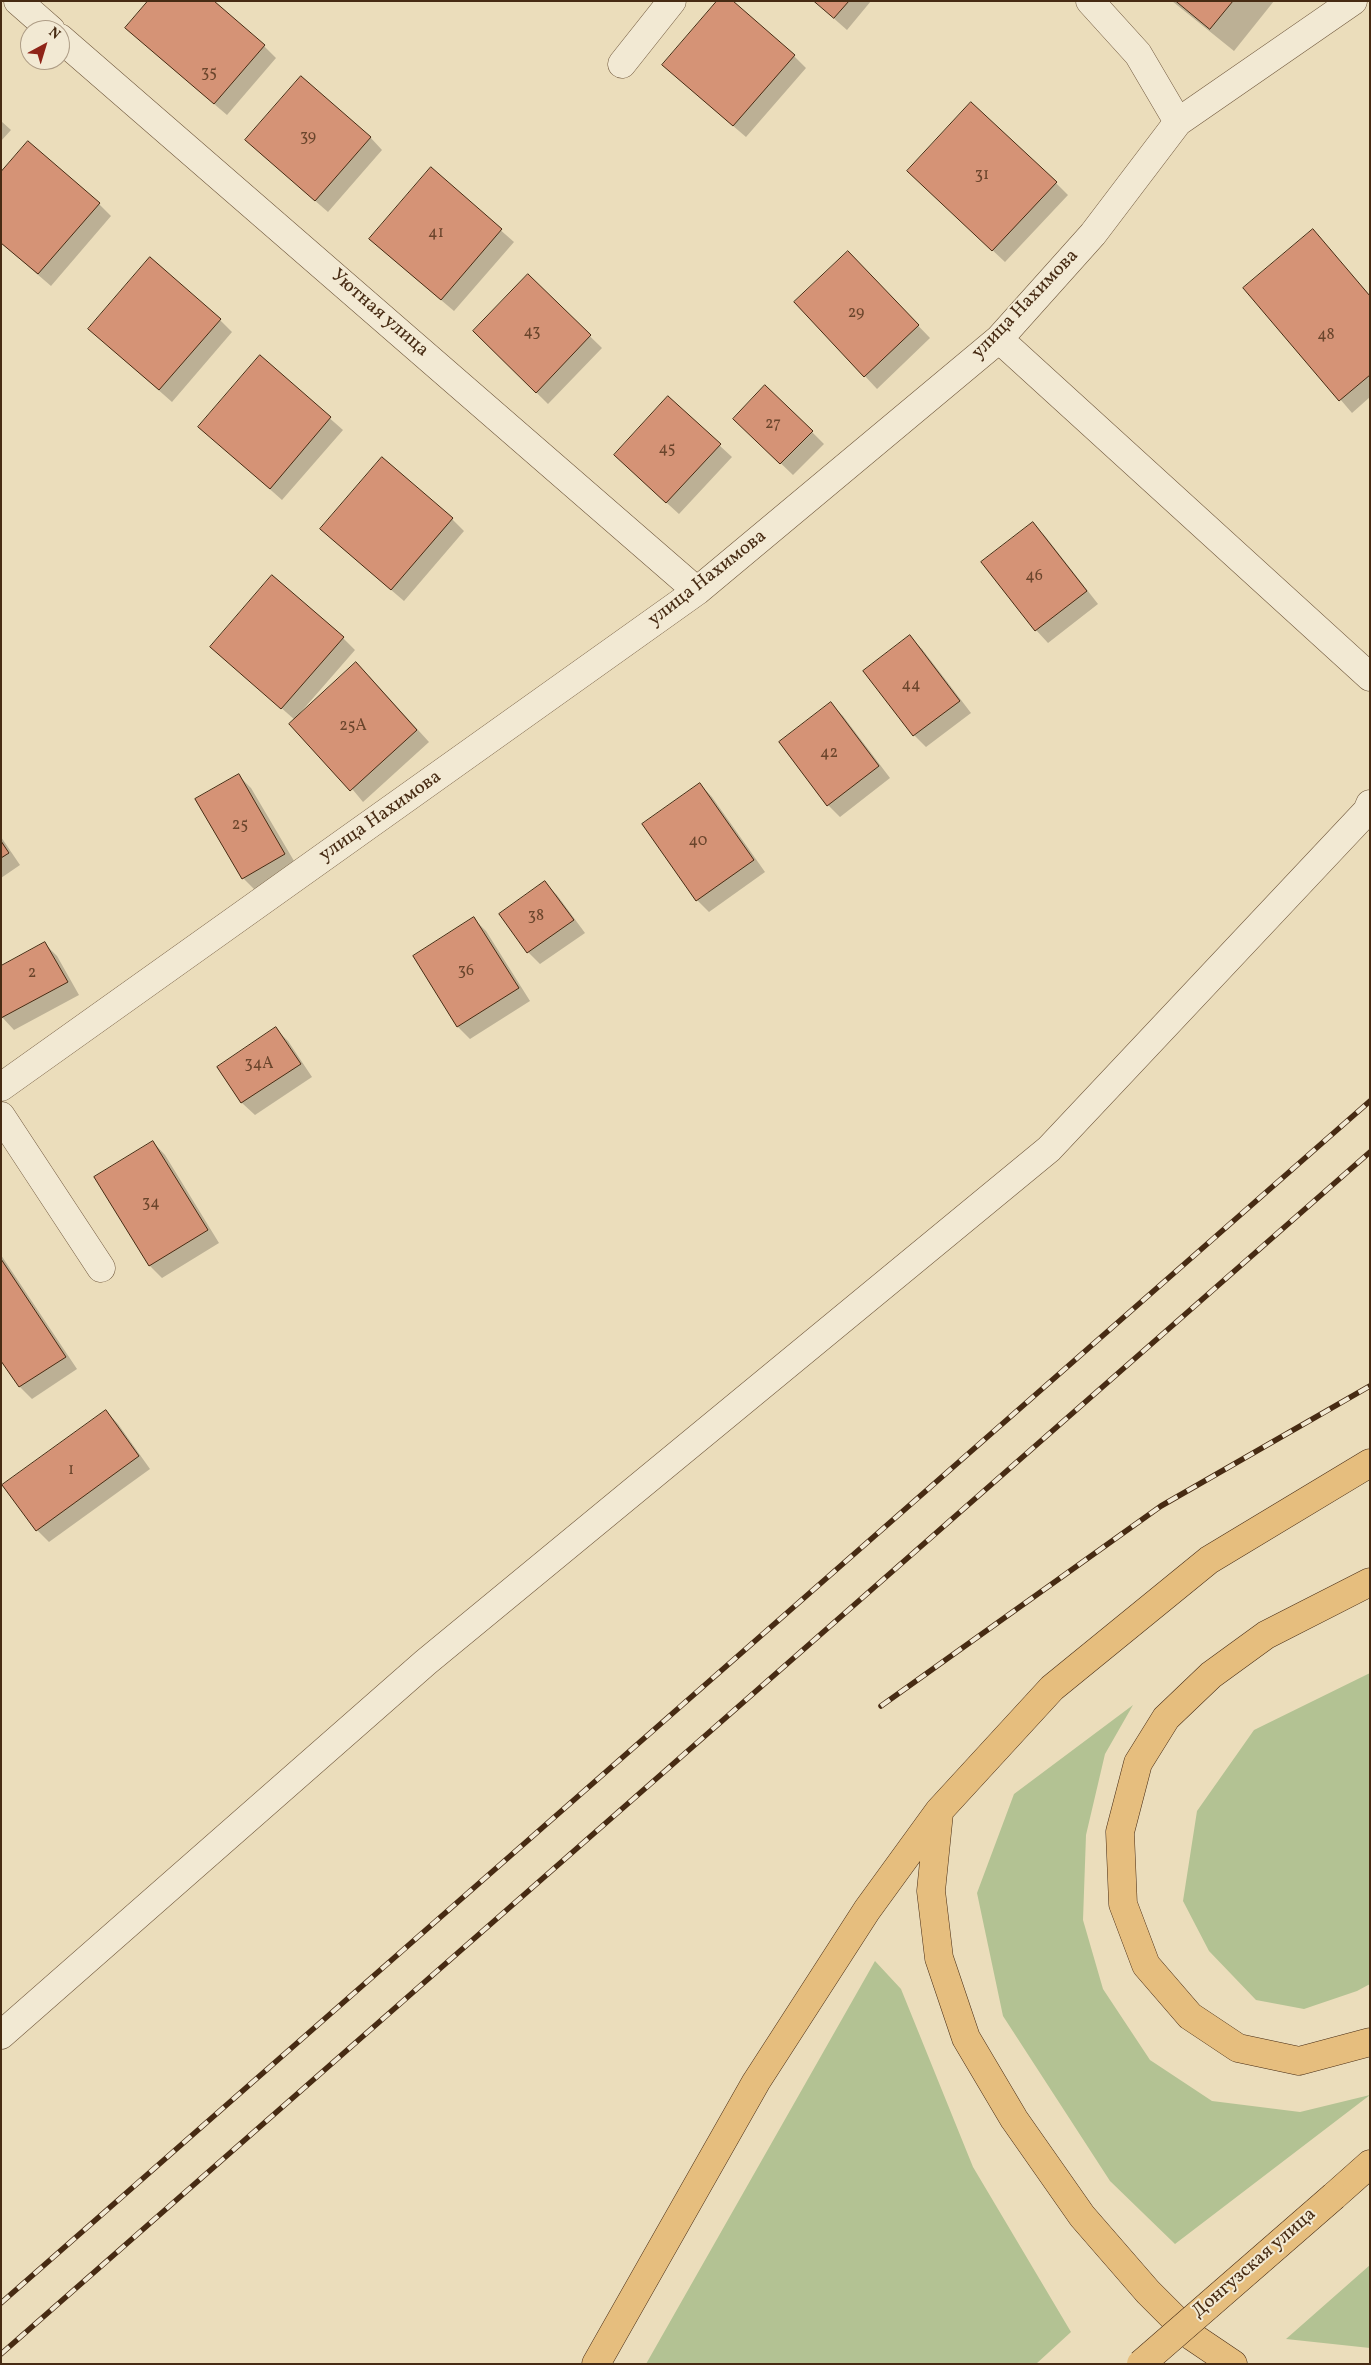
<!DOCTYPE html>
<meta charset="utf-8">
<style>
body{margin:0}
#map{position:relative;width:1371px;height:2365px;overflow:hidden;background:#ebddbb;font-family:Vollkorn,serif}
canvas{display:block}
.frame{position:absolute;inset:0;border:2px solid #472b13;pointer-events:none}
.north{position:absolute;left:20px;top:20px;width:50px;height:50px;box-sizing:border-box;background:#f2e9d3;border:1px solid #ae9d86;border-radius:50%;rotate:39deg;font-size:14px;font-weight:700;line-height:20px;text-align:center;color:#472b13}
.north::after{content:'';display:block;margin:auto;width:18px;height:22px;background:#8f2418;clip-path:polygon(50% 0,100% 100%,50% 72%,0 100%)}
</style>
<div id="map">
<canvas width="1371" height="2365"></canvas>
<div class="frame"></div>
<div class="north">N</div>
</div>
<script>
const ctx = document.querySelector('canvas').getContext('2d');
ctx.lineJoin = 'round';
function fill(path, color) { ctx.fillStyle = color; ctx.fill(path, 'evenodd'); }
function strokePath(path, color, width, dash) { ctx.strokeStyle = color; ctx.lineWidth = width; ctx.lineCap = dash ? 'butt' : 'round'; ctx.setLineDash(dash || []); ctx.stroke(path); }
function drawText(font, color, halo, rows, align = 'center') {
  ctx.font = font + ' Vollkorn,serif'; ctx.lineWidth = 4; ctx.setLineDash([]); ctx.textBaseline = 'middle'; ctx.strokeStyle = halo; ctx.fillStyle = color; for (const [text, x, y, turn = 0] of rows) {
    ctx.save(); ctx.translate(x, y); ctx.rotate((+turn || 0) * Math.PI / 180); ctx.textAlign = isNaN(turn) ? turn : align; if (halo) ctx.strokeText(text, 0, 0); ctx.fillText(text, 0, 0); ctx.restore();
  }
}
const green = new Path2D(`
 M1370 1673V1984L1357 1991 1304 2009 1256 2000 1209 1951 1183 1901 1197 1811 1254 1730Z
 M1133 1705 1105 1754 1086 1835 1083 1920 1103 1989 1150 2060 1212 2101 1300 2112 1370 2095 1175 2244 1110 2181 1003 2016 977 1893 1014 1794Z
 M875 1961 901 1989 973 2167 1071 2332 1036 2364H646Z
 M1370 2265V2348L1286 2339Z`);
const shadow = new Path2D(`
 M814 1H871L847 30Z
 M1172 1H1274L1234 51Z
 M139 40 264 46 276 58 227 115Z
 M794 56 806 68 746 137 676 77Z
 M1 121 11 130 1 141Z
 M370 137 382 150 328 212 259 152Z
 M431 169 514 242 454 311 383 251Z
 M921 183H1056L1068 195 1005 262Z
 M99 204 111 216 51 286 1 243Z
 M1313 231 1370 296V397L1352 413 1245 288Z
 M860 265 930 338 877 389 796 302Z
 M528 276 602 348 548 404 474 331Z
 M220 320 232 332 172 402 89 329Z
 M260 357 343 430 282 500 200 427Z
 M668 398 732 457 679 514 627 467Z
 M747 431 812 432 824 444 793 475Z
 M452 519 464 531 404 601 334 541Z
 M1033 524 1045 536 1098 604 1048 643 1036 630Z
 M910 637 922 649 971 713 926 747 914 735 865 671Z
 M343 638 355 650 300 713 301 714 369 676 429 742 363 802 295 720 212 647Z
 M831 704 843 716 890 778 840 817 828 805Z
 M239 776 251 788 297 866 255 890 243 878Z
 M700 784 712 797 765 872 709 912 697 900Z
 M1 837 20 865 1 878Z
 M545 883 557 895 585 933 540 964 528 952Z
 M474 919 486 931 530 1001 470 1039 458 1027 414 956Z
 M45 944 57 956 79 995 14 1030 1 1016Z
 M276 1029 288 1041 312 1077 255 1115 242 1103 219 1067Z
 M153 1142 165 1155 219 1243 162 1278 150 1266 96 1177Z
 M1 1255 77 1369 32 1399 20 1387 1 1359Z
 M106 1411 118 1424 150 1469 49 1542 37 1530Z`);
const building = new Path2D(`
 M148 1H214L265 45 214 104 125 28Z
 M717 1H733L795 55 733 126 662 65Z
 M814 1H849L834 18Z
 M1176 1H1233L1210 29Z
 M301 76 371 137 315 201 245 140Z
 M971 102 1057 182 992 251 907 171Z
 M28 141 100 203 38 274 1 243V172Z
 M431 167 502 229 441 300 369 239Z
 M1313 229 1370 296V375L1339 401 1243 288Z
 M848 251 919 325 864 377 794 302Z
 M150 257 221 319 159 390 88 329Z
 M528 274 591 335 536 393 473 331Z
 M260 355 331 417 270 489 198 427Z
 M765 385 813 431 780 464 733 419Z
 M668 396 721 444 666 503 614 455Z
 M382 457 453 518 391 590 320 529Z
 M1033 522 1087 591 1035 631 981 562Z
 M272 575 344 637 281 709 210 647Z
 M910 635 960 701 913 736 863 671Z
 M356 662 417 730 350 791 289 724Z
 M831 702 879 766 827 806 779 742Z
 M239 774 285 854 242 879 195 799Z
 M700 783 754 860 696 901 642 824Z
 M1 841 9 853 1 858Z
 M545 881 574 920 527 953 499 914Z
 M474 917 519 988 457 1027 413 956Z
 M45 942 68 982 1 1018V966Z
 M276 1027 301 1064 241 1103 217 1067Z
 M153 1141 208 1230 149 1266 94 1177Z
 M1 1259 66 1357 19 1387 1 1361Z
 M106 1410 139 1456 36 1531 2 1485Z`);
const minor = new Path2D(`
 M18 1 51 30
 M1090 1 1138 54 1178 122
 M60 38 697 591
 M622 64 672 1
 M999 339 1370 677
 M1 1087 697 591 999 339 1093 234 1178 122 1353 1
 M1 1116 101 1268
 M1 2035 426 1662 1049 1149 1367 811 1370 804`);
const major = new Path2D(`
 M1370 1582 1266 1635 1211 1675 1166 1718 1138 1763 1120 1832 1123 1904 1146 1965 1190 2016 1238 2048 1299 2061 1370 2042
 M939 1813 931 1891 939 1958 966 2038 1014 2119 1082 2216 1148 2292 1193 2337 1233 2364
 M596 2364 756 2082 867 1910 939 1811 1052 1688 1209 1560 1370 1463`);
const highway = new Path2D(`
 M1334 2196 1370 2164`);
const rail = new Path2D(`
 M881 1706 1161 1506 1370 1386
 M1 2303 1370 1101
 M1 2354 1370 1152`);
const highwayBridge = new Path2D(`
 M1141 2364 1334 2196`);
const numberNames = [
 ["35",209,74],
 ["39",308,138],
 ["31",982,176],
 ["41",436,234],
 ["29",856,314],
 ["43",532,333],
 ["48",1326,336],
 ["27",773,425],
 ["45",667,450],
 ["46",1034,577],
 ["44",911,686],
 ["25А",353,727],
 ["42",829,754],
 ["25",240,826],
 ["40",698,842],
 ["38",536,917],
 ["36",466,972],
 ["2",32,974],
 ["34А",259,1065],
 ["34",151,1204],
 ["1",71,1471]
];
const streetNames = [
 ["улица Нахимова",1026,305,-46],
 ["Уютная улица",379,314,41],
 ["улица Нахимова",708,579,-38],
 ["улица Нахимова",381,817,-35],
 ["Донгузская улица",1255,2264,-41]
];
fill(green, '#b3c293');
fill(shadow, '#0003');
fill(building, '#d59376');
strokePath(building, '#472b13', 1);
strokePath(minor, '#70583d', 29);
strokePath(major, '#472b13', 29);
strokePath(highway, '#472b13', 29);
strokePath(minor, '#f2e9d3', 28);
strokePath(major, '#e6be7e', 28);
strokePath(highway, '#e6be7e', 28);
strokePath(rail, '#472b13', 5.5);
strokePath(rail, '#f2e9d3', 4, [11]);
strokePath(highwayBridge, '#472b13', 29, []);
strokePath(highwayBridge, '#e6be7e', 28);
drawText('16px', '#6a452c', null, numberNames);
drawText('19px', '#472b13', '#f2e9d3', streetNames);
</script>
